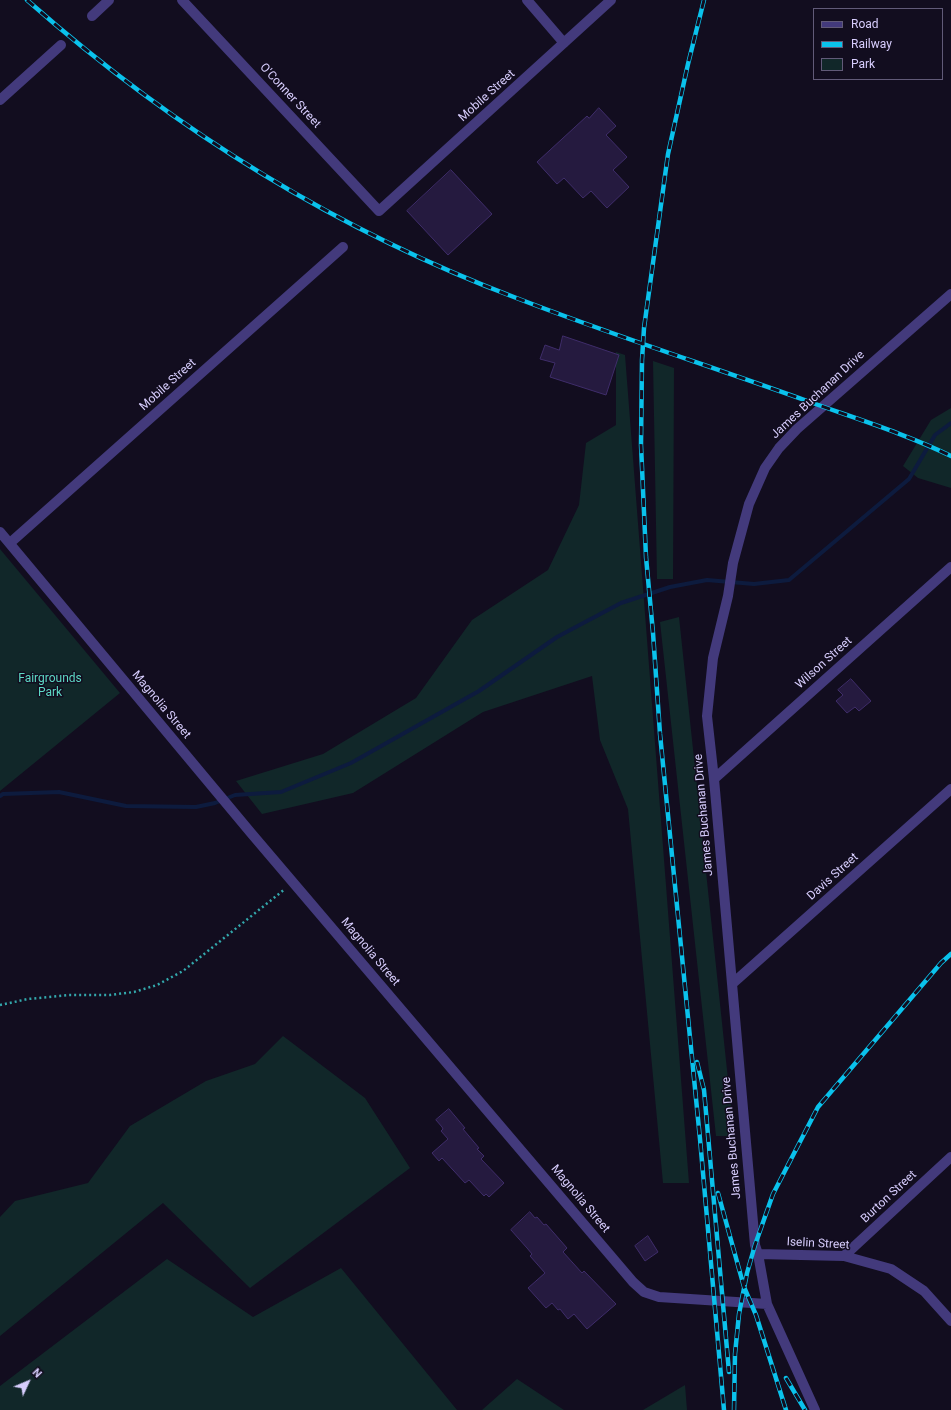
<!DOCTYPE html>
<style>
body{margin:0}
#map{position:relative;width:951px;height:1410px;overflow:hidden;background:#120d1f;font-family:Roboto,sans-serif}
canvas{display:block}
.legend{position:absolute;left:813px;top:8px;width:130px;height:72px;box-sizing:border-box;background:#120d1f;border:1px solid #615a78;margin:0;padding:5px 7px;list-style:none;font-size:12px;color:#d7cdfd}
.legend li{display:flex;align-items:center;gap:8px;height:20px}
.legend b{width:20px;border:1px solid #615a78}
.north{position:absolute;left:8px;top:1362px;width:40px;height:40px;-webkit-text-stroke:3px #120d1f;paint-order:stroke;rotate:46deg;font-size:11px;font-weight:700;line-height:16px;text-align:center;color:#d7cdfd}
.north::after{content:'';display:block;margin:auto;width:14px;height:18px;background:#d7cdfd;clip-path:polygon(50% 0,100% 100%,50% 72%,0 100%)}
</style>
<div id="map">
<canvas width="951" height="1410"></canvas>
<ul class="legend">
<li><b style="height:5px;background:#433a7c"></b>Road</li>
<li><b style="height:5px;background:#0ac2ec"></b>Railway</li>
<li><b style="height:11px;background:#112729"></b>Park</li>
</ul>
<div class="north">N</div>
</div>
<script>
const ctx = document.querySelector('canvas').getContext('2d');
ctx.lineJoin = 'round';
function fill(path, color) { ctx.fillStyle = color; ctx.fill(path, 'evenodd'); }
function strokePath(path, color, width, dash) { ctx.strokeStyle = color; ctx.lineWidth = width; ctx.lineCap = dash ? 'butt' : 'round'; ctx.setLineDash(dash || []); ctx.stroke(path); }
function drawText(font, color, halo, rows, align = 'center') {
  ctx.font = font + ' Roboto,sans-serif'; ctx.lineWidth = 3; ctx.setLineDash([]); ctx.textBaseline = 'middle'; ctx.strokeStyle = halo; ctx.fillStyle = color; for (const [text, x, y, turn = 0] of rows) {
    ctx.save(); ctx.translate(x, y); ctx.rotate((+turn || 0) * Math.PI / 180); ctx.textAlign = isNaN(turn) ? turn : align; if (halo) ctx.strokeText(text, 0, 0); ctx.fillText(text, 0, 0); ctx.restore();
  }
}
const green = new Path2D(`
 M616 352 625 355 689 1183H663L628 809 600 740 592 676 483 712 353 793 262 814 236 781 323 754 416 698 472 620 548 570 579 505 586 443 616 425Z
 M653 361 674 368 673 579H657Z
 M951 408V488L918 478 903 466 931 420Z
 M0 549 120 693 0 791Z
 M679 617 734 1136H716L660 622Z
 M283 1036 365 1098 410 1168 250 1288 163 1203 0 1336V1217L15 1201 88 1183 130 1126 206 1081 255 1064Z
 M167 1259 253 1317 341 1268 457 1410H0V1386Z
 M517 1379 564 1410H482Z
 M685 1385 687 1410H643Z`);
const stream = new Path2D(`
 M0 796 3 794 59 792 126 806 196 807 215 803 235 795 281 792 351 763 479 691 557 637 621 603 670 587 707 580 754 584 789 580 909 479 935 435 951 423`);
const building = new Path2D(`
 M599 108 616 126 606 135 627 157 613 170 629 187 607 208 591 191 583 198 564 178 557 184 537 162 587 116 589 118Z
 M451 170 492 214 448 255 407 211Z
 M563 336 619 355 606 395 550 377 555 363 540 359 545 345 559 350Z
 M851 679 871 701 859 711 855 707 847 713 836 701 843 695 838 690Z
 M449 1109 465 1128 463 1129 479 1148 477 1149 484 1156 481 1159 504 1183 489 1197 486 1194 484 1196 469 1180 465 1183 442 1158 439 1161 432 1153 448 1139 441 1131 443 1129 442 1127 436 1120Z
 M530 1212 535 1218 537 1217 544 1225 546 1224 567 1248 563 1252 582 1273 584 1271 616 1304 587 1329 574 1314 568 1319 560 1309 558 1310 552 1303 546 1308 528 1288 545 1273 530 1256 532 1254 527 1248 511 1230Z
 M648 1236 658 1252 645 1261 635 1246Z`);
const path = new Path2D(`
 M0 1005 28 999 69 995H110L134 992 157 985 183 971 285 889`);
const street = new Path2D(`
 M182 0 379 211 611 0
 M527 0 564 43
 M92 16 109 0
 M0 100 61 45
 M0 532 251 833 633 1282 644 1292 659 1297 767 1304
 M10 543 343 247
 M714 779 951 567
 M732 984 951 789
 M758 1254 844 1256 891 1269 924 1291 951 1321
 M844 1256 951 1157
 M815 1410 767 1304 758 1254 755 1245 714 779 707 716 713 658 728 596 733 563 749 504 765 468 779 448 797 429 951 294`);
const rail = new Path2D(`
 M27 0C172 128 338 231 519 299 615 336 713 367 810 402 857 419 906 434 951 456
 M704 0 688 64 668 154 644 328 642 360 641 445 646 557 653 633 660 734 700 1139 724 1410
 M697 1062 704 1090 729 1372
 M718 1193 744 1287 756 1315 786 1410
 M786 1378 805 1410
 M734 1410 735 1354 739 1314 747 1273 755 1245 773 1194 818 1107 941 963 951 954`);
const streetNames = [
 ["O'Conner Street",290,96,47],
 ["Mobile Street",487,96,-42],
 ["Mobile Street",168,385,-42],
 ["James Buchanan Drive",818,395,-43],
 ["Wilson Street",824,663,-42],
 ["Magnolia Street",161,705,50],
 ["James Buchanan Drive",704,815,-95],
 ["Davis Street",833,877,-42],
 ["Magnolia Street",370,952,50],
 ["James Buchanan Drive",732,1138,-95],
 ["Burton Street",889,1197,-43],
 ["Magnolia Street",580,1199,50],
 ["Iselin Street",818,1244,3]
];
const parkNames = [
 ["Fairgrounds",50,679],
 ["Park",50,693]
];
fill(green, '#112729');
strokePath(stream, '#0d1b3e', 4);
fill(building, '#251a3f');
strokePath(building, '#3f2d6a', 1);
strokePath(path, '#33a8ac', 2.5, [2, 3]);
strokePath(street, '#433a7c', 10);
strokePath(rail, '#0ac2ec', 4.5);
strokePath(rail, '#120d1f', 3, [9]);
drawText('12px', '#d7cdfd', '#120d1f', streetNames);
drawText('12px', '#5dd9c5', '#120d1f', parkNames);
</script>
